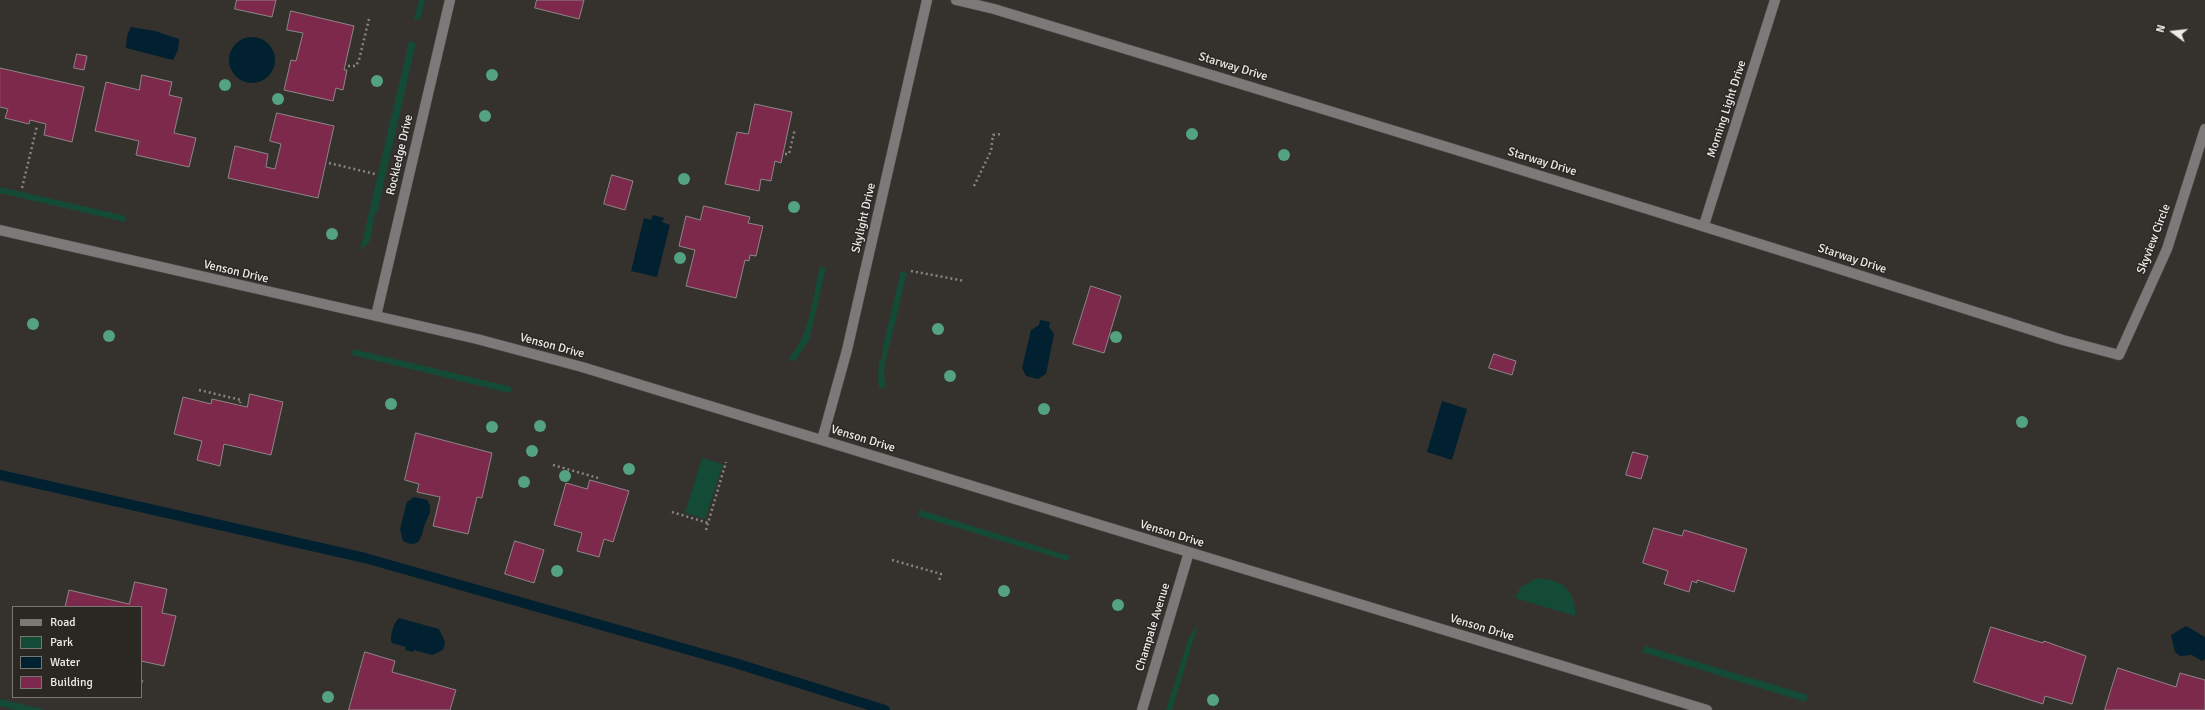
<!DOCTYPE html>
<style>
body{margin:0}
#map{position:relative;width:2205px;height:710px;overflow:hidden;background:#35322e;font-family:Signika,sans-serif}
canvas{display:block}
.legend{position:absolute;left:12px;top:606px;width:130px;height:92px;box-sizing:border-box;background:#2b2824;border:1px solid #797672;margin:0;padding:5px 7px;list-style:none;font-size:12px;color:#edebe8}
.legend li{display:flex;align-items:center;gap:8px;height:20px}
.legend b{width:20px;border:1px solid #797672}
.north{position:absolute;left:2153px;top:12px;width:40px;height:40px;-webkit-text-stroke:3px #2b2824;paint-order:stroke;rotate:285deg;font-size:11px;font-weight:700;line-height:16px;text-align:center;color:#edebe8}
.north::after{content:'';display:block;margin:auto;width:14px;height:18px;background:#edebe8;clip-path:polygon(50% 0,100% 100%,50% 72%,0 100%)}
</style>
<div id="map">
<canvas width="2205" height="710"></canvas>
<ul class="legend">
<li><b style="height:5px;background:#7c7979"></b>Road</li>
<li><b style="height:11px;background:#144b36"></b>Park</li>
<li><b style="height:11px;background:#012030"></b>Water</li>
<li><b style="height:11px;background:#7c294b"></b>Building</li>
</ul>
<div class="north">N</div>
</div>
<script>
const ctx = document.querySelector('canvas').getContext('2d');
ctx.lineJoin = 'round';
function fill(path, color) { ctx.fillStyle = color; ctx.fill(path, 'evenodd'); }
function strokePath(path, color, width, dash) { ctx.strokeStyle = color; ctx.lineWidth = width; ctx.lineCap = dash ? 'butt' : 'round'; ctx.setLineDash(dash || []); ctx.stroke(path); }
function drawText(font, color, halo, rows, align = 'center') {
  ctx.font = font + ' Signika,sans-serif'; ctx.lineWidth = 3; ctx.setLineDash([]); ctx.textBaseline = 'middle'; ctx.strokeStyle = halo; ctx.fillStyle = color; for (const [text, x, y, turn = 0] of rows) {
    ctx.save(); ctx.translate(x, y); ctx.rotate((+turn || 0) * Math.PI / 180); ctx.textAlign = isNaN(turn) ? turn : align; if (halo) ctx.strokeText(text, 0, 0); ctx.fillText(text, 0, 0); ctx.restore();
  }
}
const green = new Path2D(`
 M419 0H425L420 20 414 19Z
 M409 41 416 43 377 212H375L370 241 360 251Z
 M0 187 126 216 125 222 0 193Z
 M820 266 826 268 809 340 794 362 789 358C810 335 813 296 820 266Z
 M901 271 907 273 885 363 884 375 886 387 879 389 878 376 879 361H881L883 351 882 350Z
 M353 349 512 387 510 393 352 355Z
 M702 458 723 464 705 519 685 513Z
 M920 510 1070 556 1068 561 918 516Z
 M1535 579C1560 577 1577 591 1575 616L1515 598 1520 588Z
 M1198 624 1172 710H1166L1189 637Z
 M1645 646 1808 695 1806 702 1642 652Z
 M0 699 46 710H16L0 706Z`);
const water = new Path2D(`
 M131 27 155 31 179 39 178 50 173 60 126 48 127 36Z
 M229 60a23 23 0 1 1 46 0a23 23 0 1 1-46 0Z
 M653 215 664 218 662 222 670 225 657 277 631 271 644 218 651 220Z
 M1040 320 1050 322 1049 327 1054 334 1046 374 1038 379 1026 376 1022 368 1031 330 1039 325Z
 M1442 401 1467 409 1452 460 1427 452Z
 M414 497 427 500C434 509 428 516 425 524 421 536 421 550 403 541L400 529 407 502Z
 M399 618 439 629 445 642 443 650 432 655 414 650 413 652 405 650 406 647 392 643C389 637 394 622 399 618Z
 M2186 626 2205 637V659L2202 661 2192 655 2180 656 2175 652 2171 635Z`);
const stream = new Path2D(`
 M0 475 365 558 735 663 885 710`);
const building = new Path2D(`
 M237 0H276L272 17 235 9Z
 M537 0H584L579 19 535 8Z
 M291 11 354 26 344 70H347L343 90 336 88 333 101 284 90 291 60 296 61 303 33 287 30Z
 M77 54 87 56 84 70 74 68Z
 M0 68 84 87 72 142 44 135 46 124 30 120 29 124 5 118 8 109 0 107Z
 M142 75 172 82 169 95 182 98 174 133 196 138 189 167 136 155 139 141 95 131 106 82 139 90Z
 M755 104 792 112 781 163 775 161 771 181 761 179 759 191 725 184 737 132 748 134Z
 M277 113 334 126 318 198 228 178 235 146 268 154 266 167 275 169 281 144 270 141Z
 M612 175 633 181 625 210 604 204Z
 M704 206 750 217 748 223 763 226 756 256 750 255 749 261 745 260 736 298 686 286 695 250 679 246 686 216 700 220Z
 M1091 286 1121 296 1104 353 1073 344Z
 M1494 354 1516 361 1512 375 1489 368Z
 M250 394 283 402 271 455 224 444 220 466 197 460 202 441 174 434 183 397 211 404 212 399 247 407Z
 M416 433 492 453 482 498 477 497 468 534 433 526 440 497 417 492 419 484 405 480Z
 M1633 452 1648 456 1641 479 1626 475Z
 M590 480 629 491 613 542 604 539 599 557 577 551 582 533 554 525 566 483 587 489Z
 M1654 528 1682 536 1684 530 1747 549 1734 592 1697 580V583L1692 581 1689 592 1664 584 1668 571 1643 563Z
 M515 541 544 550 534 583 505 574Z
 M135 582 167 589 162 613 176 616 164 666 141 661V607H65L69 590 129 604Z
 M1991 627 2043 643 2044 641 2086 656 2072 704 2045 696 2043 704 1974 682Z
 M365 652 395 661 392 672 456 690 450 710H349Z
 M2118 668 2176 687 2180 673 2205 680V710H2105Z`);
const path = new Path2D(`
 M348 66H356L359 60 369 19
 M785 154H789L795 129
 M329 163 375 174
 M974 186 991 151 993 135 1001 134
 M22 188 37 126
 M911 271 965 281
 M199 390 241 400 240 403
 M553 465 598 478
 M672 512 708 523
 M706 530 726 462
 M892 560 941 574 939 581
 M141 681 144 682`);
const minor = new Path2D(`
 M956 0 994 9C1351 117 1708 226 2063 340L2119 355 2167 249 2205 129
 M1704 225 1775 0
 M0 230 477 339 582 367 1707 710
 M376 316 450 0
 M822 440 847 350 927 0
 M1142 710 1189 552`);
const trees = [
 [492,75],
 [377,81],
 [225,85],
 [278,99],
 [485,116],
 [1192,134],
 [1284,155],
 [684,179],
 [794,207],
 [332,234],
 [680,258],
 [33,324],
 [938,329],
 [109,336],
 [1116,337],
 [950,376],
 [391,404],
 [1044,409],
 [2022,422],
 [540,426],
 [492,427],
 [532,451],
 [629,469],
 [565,476],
 [524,482],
 [557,571],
 [1004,591],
 [1118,605],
 [328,697],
 [1213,700]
];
const streetNames = [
 ["Starway Drive",1233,67,17],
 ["Morning Light Drive",1727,109,-72],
 ["Rockledge Drive",400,155,-77],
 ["Starway Drive",1542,162,17],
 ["Skylight Drive",864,218,-77],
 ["Skyview Circle",2154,239,-69],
 ["Starway Drive",1852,259,18],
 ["Venson Drive",236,272,13],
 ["Venson Drive",552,346,15],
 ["Venson Drive",863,439,17],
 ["Venson Drive",1172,534,17],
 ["Champale Avenue",1153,627,-73],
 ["Venson Drive",1482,628,17]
];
fill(green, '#144b36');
fill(water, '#012030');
strokePath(stream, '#012030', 10);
fill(building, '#7c294b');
strokePath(building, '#8d8688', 1);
strokePath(minor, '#52504c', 11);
strokePath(path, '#888582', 2.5, [2, 3]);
strokePath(minor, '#7c7979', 10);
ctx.fillStyle = '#53a280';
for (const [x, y] of trees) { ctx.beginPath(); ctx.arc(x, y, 6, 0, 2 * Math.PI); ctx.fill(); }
drawText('12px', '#edebe8', '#2b2824', streetNames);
</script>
